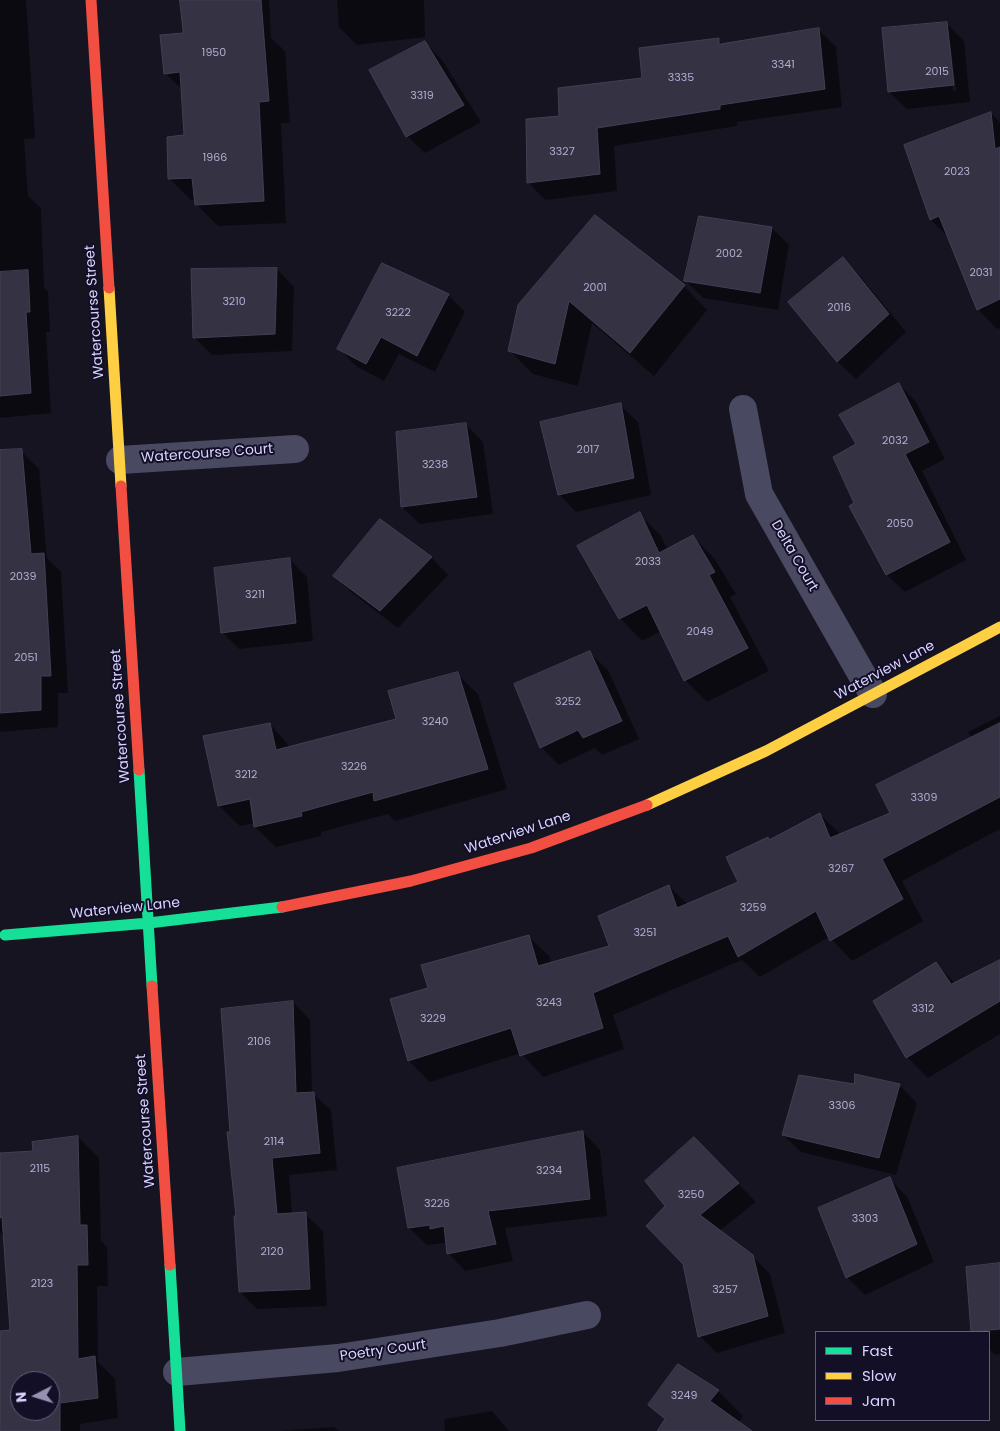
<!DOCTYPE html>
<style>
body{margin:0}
#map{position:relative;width:1000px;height:1431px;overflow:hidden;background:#161421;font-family:Poppins,sans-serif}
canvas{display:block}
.legend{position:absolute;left:815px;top:1331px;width:175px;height:90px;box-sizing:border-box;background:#130f26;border:1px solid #625e7d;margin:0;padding:6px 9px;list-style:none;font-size:15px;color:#d9d4ff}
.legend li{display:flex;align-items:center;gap:10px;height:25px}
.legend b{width:25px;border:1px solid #625e7d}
.north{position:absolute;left:10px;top:1371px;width:50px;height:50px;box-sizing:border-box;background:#130f26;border:1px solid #625e7d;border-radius:50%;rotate:265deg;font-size:14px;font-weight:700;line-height:20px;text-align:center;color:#d9d4ff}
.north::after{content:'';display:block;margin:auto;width:18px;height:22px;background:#9591b1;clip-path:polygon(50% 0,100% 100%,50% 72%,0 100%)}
</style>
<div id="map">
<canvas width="1000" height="1431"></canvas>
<ul class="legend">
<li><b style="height:6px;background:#16e098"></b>Fast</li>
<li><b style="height:6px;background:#ffcf43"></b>Slow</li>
<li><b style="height:6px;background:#f24e42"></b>Jam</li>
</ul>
<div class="north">N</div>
</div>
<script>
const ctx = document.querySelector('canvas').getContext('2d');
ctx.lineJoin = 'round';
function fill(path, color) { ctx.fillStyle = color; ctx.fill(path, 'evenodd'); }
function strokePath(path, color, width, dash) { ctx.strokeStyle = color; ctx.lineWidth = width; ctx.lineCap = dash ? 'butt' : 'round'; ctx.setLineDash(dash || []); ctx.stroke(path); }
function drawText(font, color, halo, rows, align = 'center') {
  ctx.font = font + ' Poppins,sans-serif'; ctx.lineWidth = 4; ctx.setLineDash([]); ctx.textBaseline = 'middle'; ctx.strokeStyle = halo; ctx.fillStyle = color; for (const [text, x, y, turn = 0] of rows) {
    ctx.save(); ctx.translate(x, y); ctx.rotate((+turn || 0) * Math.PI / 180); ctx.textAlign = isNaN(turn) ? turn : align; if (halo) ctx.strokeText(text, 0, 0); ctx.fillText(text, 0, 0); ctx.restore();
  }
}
const shadow = new Path2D(`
 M0 0H26L35 138 24 139 28 196 41 208 44 288 48 292 50 332H46L51 413 0 418Z
 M181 0H269L271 38 285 51 290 123H281L286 223 218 226 196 204 195 200H191L169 178 185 136 183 90 165 73 184 34Z
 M337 0H424L425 37 357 45 339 27Z
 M947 24 964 41 970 102 907 109 889 92 883 30ZM948 41H950L956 91H953Z
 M819 30 836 47 842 107 737 122V126L614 146 617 191 545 200 528 182 560 117 644 79 718 40 723 44Z
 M424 42 442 60 481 122 425 153 407 136Z
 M991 113 1000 122V328L997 329 978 309 949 238 931 220 906 146Z
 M772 228 789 245 778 310 703 298 686 281Z
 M842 259 860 276 906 332 856 379 838 362 790 302Z
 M277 269 294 287 292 351 212 355 194 337Z
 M684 286 707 310 654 376 592 323 578 386 533 374 509 350 519 306Z
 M448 295 465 312 435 372 399 354 384 381 356 366 339 349Z
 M899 384 916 402 945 459 922 471 966 560 905 592 887 575 851 506 856 504 858 445Z
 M620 405 638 422 651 495 576 512 559 494Z
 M466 425 483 442 493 514 420 524 402 507Z
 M22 452 39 469 47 558 61 572 68 693H58V727L0 732V453Z
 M639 514 661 536 668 550 692 536 714 558 736 594 730 597 769 671 707 702 685 680 661 631 642 641 620 618Z
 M431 557 448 575 398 628 352 593 335 576Z
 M290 560 307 577 313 641 239 649 222 632Z
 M590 653 608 670 639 739 602 755 595 748 559 765 541 747Z
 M457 674 478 694 507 789 395 821 388 814 321 832V836L276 847 255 827V823L240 826 219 806 270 724 291 748 397 719Z
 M1000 716V829L902 881 923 921 852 961 829 937 760 977 742 960 613 1015 624 1049 543 1077 521 1053 430 1082 409 1061 429 988 528 936 550 957 551 963 611 946 669 886 688 905 739 883 767 838 770 841 820 814 841 835 891 814 972 739 968 732Z
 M1000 962V1034L928 1078 907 1057 936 964 955 983Z
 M293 1002 310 1020 312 1093 331 1110 337 1170 289 1175 292 1214H305L323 1231 327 1306 257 1309 240 1292 231 1133Z
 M855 1085H899L917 1103 896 1175 801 1152 783 1135Z
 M583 1132 600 1150 607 1216 505 1228 513 1261 465 1271 448 1253 445 1243 427 1245 409 1228Z
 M78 1137 99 1158 101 1241 107 1247 108 1286H97L98 1362 115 1379 118 1418 80 1424V1431H2L0 1332 11 1331 4 1237 0 1232V1155L35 1152ZM20 1381H50V1411H20Z
 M694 1139 756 1202 719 1231 752 1256 770 1274 785 1333 717 1353 700 1336 684 1263 667 1206Z
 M889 1179 907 1196 934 1262 865 1295 847 1277Z
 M1000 1264V1354L995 1355 989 1349V1332H973L968 1268Z
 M678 1366 718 1391 743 1416 738 1423 749 1431H659L666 1421 649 1405Z
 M492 1411 509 1431H445L444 1419Z
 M334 1427 339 1431H280Z`);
const building = new Path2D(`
 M180 0H261L269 101 259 102 264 201 195 205 192 178 168 179 167 137 184 135 180 72 164 74 160 35 183 33Z
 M947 22 954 85 888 92 882 28Z
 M819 28 825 89 720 105V109L597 128 600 174 527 183 526 119 559 116 558 88 642 78 639 48 719 38V44Z
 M425 41 464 105 406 137 369 70Z
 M991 112 995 149 1000 147V299L977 310 939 216 930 220 904 145Z
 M595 215 685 285 630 353 569 301 555 364 508 351 518 305Z
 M699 216 772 227 760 293 684 281Z
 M843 257 889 314 837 362 788 302Z
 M382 263 449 294 417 356 381 337 366 364 337 349Z
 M277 268 275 334 193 338 191 269Z
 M28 270 30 312H26L31 393 0 396V272Z
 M899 383 929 442 905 454 950 542 886 575 849 506 854 503 833 457 856 444 839 415Z
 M621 403 634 478 558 495 540 422Z
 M466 423 477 497 401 507 396 432Z
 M22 449 31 554 44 553 51 676H41V710L0 713V450Z
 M640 512 659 553 693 535 715 572 709 575 748 648 684 681 647 605 619 619 577 546Z
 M380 519 432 557 380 611 333 576Z
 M290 558 296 623 221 633 214 568Z
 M590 651 622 721 583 738 578 730 540 748 514 684Z
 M458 672 488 769 374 801 373 792 301 812 302 816 254 827 250 799 218 806 203 736 270 723 276 750 396 719 388 691Z
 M1000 723V797L882 859 903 899 830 941 816 911 738 957 728 936 593 993 603 1028 520 1056 511 1028 408 1061 390 999 428 988 421 965 529 935 538 966 609 946 598 916 669 885 677 908 738 882 726 857 768 837 769 840 820 813 830 838 890 813 876 785Z
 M1000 960V1001L906 1058 873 1001 936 962 951 984Z
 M293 1001 296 1093 314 1092 320 1153 272 1158 277 1214 306 1212 310 1289 239 1292 234 1216H236L227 1132H230L221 1009Z
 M855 1074 900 1084 879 1158 782 1135 799 1075 854 1084Z
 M583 1131 590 1199 488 1211 496 1244 447 1254 444 1226 430 1229V1225L408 1228 397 1168Z
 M78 1136 80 1225H87L88 1265H77L78 1359 95 1356 98 1398 60 1403V1431H0V1331L10 1330 2 1217 0 1218V1153L33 1151 32 1142ZM20 1381H50V1411H20Z
 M694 1137 739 1183 700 1215 753 1255 768 1316 698 1337 683 1264 646 1226 665 1206 645 1181Z
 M890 1177 917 1244 846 1278 818 1208Z
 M1000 1263V1329L971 1332 966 1267Z
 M678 1364 719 1390 710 1401 752 1431H657L665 1419 648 1405Z`);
const street = new Path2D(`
 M743 409 759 494 873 694
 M120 460 295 449
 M177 1372 338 1358 500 1333 587 1315`);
const fast = new Path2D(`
 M139 770 152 986
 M5 935 149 923 282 907
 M170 1265 180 1431`);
const slow = new Path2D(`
 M109 288 121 486
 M647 805 766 751 1000 627`);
const jam = new Path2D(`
 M91 0 109 288
 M121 486 139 770
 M282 907 411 881 531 848 647 805
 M152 986 170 1265`);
const numberNames = [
 ["1950",214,53],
 ["3341",783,65],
 ["2015",937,72],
 ["3335",681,78],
 ["3319",422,96],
 ["3327",562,152],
 ["1966",215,158],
 ["2023",957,172],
 ["2002",729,254],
 ["2031",981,273],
 ["2001",595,288],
 ["3210",234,302],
 ["2016",839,308],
 ["3222",398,313],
 ["2032",895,441],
 ["2017",588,450],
 ["3238",435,465],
 ["2050",900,524],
 ["2033",648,562],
 ["2039",23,577],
 ["3211",255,595],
 ["2049",700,632],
 ["2051",26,658],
 ["3252",568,702],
 ["3240",435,722],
 ["3226",354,767],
 ["3212",246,775],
 ["3309",924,798],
 ["3267",841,869],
 ["3259",753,908],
 ["3251",645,933],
 ["3243",549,1003],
 ["3312",923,1009],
 ["3229",433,1019],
 ["2106",259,1042],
 ["3306",842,1106],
 ["2114",274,1142],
 ["2115",40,1169],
 ["3234",549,1171],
 ["3250",691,1195],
 ["3226",437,1204],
 ["3303",865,1219],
 ["2120",272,1252],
 ["2123",42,1284],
 ["3257",725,1290],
 ["3249",684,1396]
];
const streetNames = [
 ["Watercourse Street",95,312,-94],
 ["Watercourse Court",207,454,-4],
 ["Delta Court",794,556,60],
 ["Waterview Lane",885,671,-28],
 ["Watercourse Street",121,716,-94],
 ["Waterview Lane",518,833,-18],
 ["Waterview Lane",125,909,-6],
 ["Watercourse Street",146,1121,-94],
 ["Poetry Court",383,1351,-8]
];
fill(shadow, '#0007');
fill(building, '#343243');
strokePath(building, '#433f54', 1);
strokePath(street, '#4a4962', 28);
strokePath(fast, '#16e098', 11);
strokePath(slow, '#ffcf43', 11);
strokePath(jam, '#f24e42', 11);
drawText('11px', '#b0acd0', null, numberNames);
drawText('14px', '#d9d4ff', '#130f26', streetNames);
</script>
